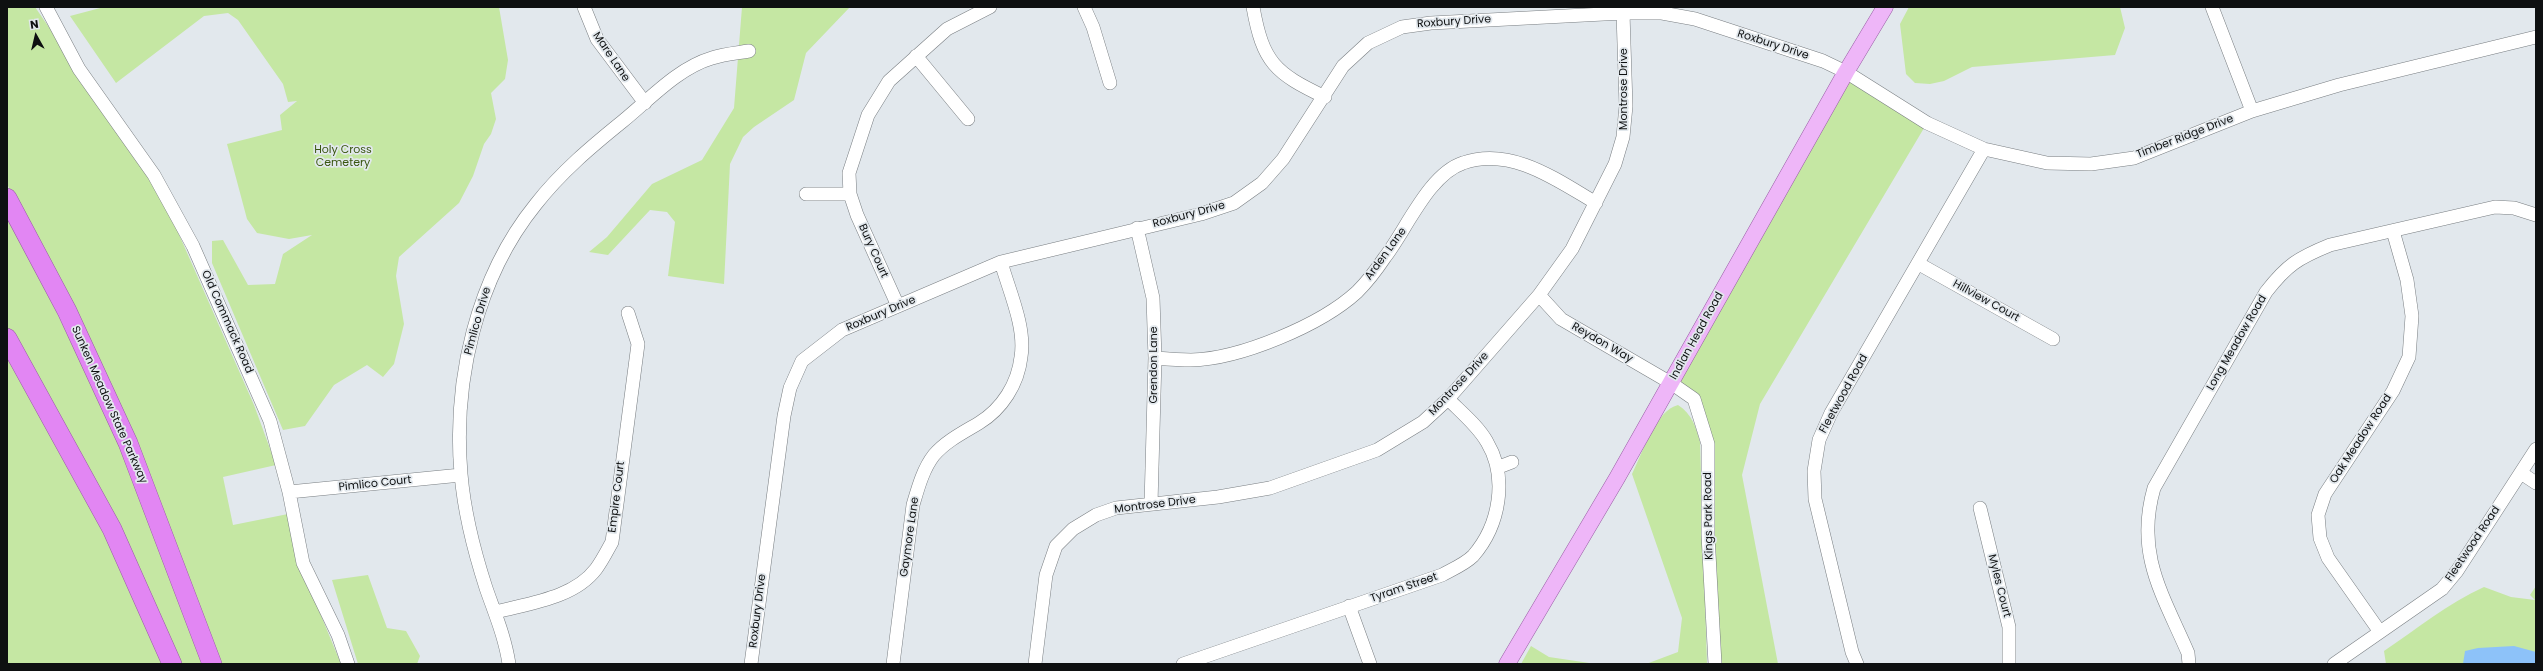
<!DOCTYPE html>
<style>
body{margin:0}
#map{position:relative;width:2543px;height:671px;overflow:hidden;background:#e2e8ed;font-family:Poppins,sans-serif}
canvas{display:block}
.frame{position:absolute;inset:0;border:8px solid #0e1011;pointer-events:none}
.north{position:absolute;left:16px;top:16px;width:40px;height:40px;-webkit-text-stroke:3px #e2e8ed;paint-order:stroke;rotate:352deg;font-size:11px;font-weight:700;line-height:16px;text-align:center;color:#0e1011}
.north::after{content:'';display:block;margin:auto;width:14px;height:18px;background:#0e1011;clip-path:polygon(50% 0,100% 100%,50% 72%,0 100%)}
</style>
<div id="map">
<canvas width="2543" height="671"></canvas>
<div class="frame"></div>
<div class="north">N</div>
</div>
<script>
const ctx = document.querySelector('canvas').getContext('2d');
ctx.lineJoin = 'round';
function fill(path, color) { ctx.fillStyle = color; ctx.fill(path, 'evenodd'); }
function strokePath(path, color, width, dash) { ctx.strokeStyle = color; ctx.lineWidth = width; ctx.lineCap = dash ? 'butt' : 'round'; ctx.setLineDash(dash || []); ctx.stroke(path); }
function drawText(font, color, halo, rows, align = 'center') {
  ctx.font = font + ' Poppins,sans-serif'; ctx.lineWidth = 3.5; ctx.setLineDash([]); ctx.textBaseline = 'middle'; ctx.strokeStyle = halo; ctx.fillStyle = color; for (const [text, x, y, turn = 0] of rows) {
    ctx.save(); ctx.translate(x, y); ctx.rotate((+turn || 0) * Math.PI / 180); ctx.textAlign = isNaN(turn) ? turn : align; if (halo) ctx.strokeText(text, 0, 0); ctx.fillText(text, 0, 0); ctx.restore();
  }
}
const green = new Path2D(`
 M7 7H35L148 171 170 214 254 405 276 465 223 477 233 525 288 514 299 562 341 664H217L40 248 7 184Z
 M104 7H499L508 60 505 79 491 93 496 119 491 134 484 144 473 176 459 203 399 257 396 276 404 324 394 364 383 377 367 365 334 385 305 426 283 430 212 263V241L223 240 248 285 275 284 283 254 312 235 289 239 257 233 247 219 227 144 282 130 280 115 297 101 288 102 283 84 238 20 228 13 204 16 116 83 70 16Z
 M742 7H850L806 53 794 100 754 127 743 137 730 164 724 284 668 276 675 222 667 212 650 210 608 255 589 252 607 237 652 184 702 160 734 108Z
 M1909 7H2120L2125 28 2115 55 1972 67 1944 81 1930 84 1915 83 1906 74 1900 24Z
 M1846 72 1927 123 1760 404 1742 475 1778 664H1715L1701 417 1671 383Z
 M7 211 98 397 148 509 204 664H178L7 329Z
 M7 352 110 546 167 664H7Z
 M1678 405C1692 414 1696 427 1700 442L1707 664H1646L1678 652 1682 618 1632 474C1642 454 1656 410 1678 405Z
 M368 575 387 628 406 631 420 656 417 664H358L332 580Z
 M2536 586V664H2386L2384 651C2417 629 2448 603 2484 587L2511 597 2535 600 2530 595Z
 M1531 646 1549 657 1596 664H1521Z`);
const water = new Path2D(`
 M2514 646 2536 652V664H2463L2465 651 2478 648Z`);
const minor = new Path2D(`
 M46 7 79 69 154 175 193 246 270 421 289 492 303 563 338 635 348 664
 M584 7 597 39 645 103
 M1084 7 1093 27 1110 83
 M1253 7C1263 63 1275 73 1325 97
 M2212 7 2252 111
 M916 56 968 119
 M806 194H850
 M1137 228 1153 298 1155 358 1151 504
 M1919 264 2053 339
 M1539 295 1561 319 1671 383 1694 399 1708 444V535L1715 664
 M898 306 857 215 850 194 849 173 868 115 889 81 947 29 990 7
 M1155 358C1167 359 1180 360 1191 360 1240 359 1321 325 1357 292 1367 282 1377 269 1385 257 1406 230 1429 174 1463 163 1511 146 1557 180 1596 203
 M1499 467 1512 462
 M2521 473 2536 483
 M289 492 461 475
 M1980 508 2009 627V664
 M1349 606 1370 664
 M496 612C530 603 574 598 596 569 602 561 607 551 612 542L638 344 628 313
 M2380 632 2328 558 2320 538 2318 515 2325 494 2393 391 2409 357 2412 316 2407 280 2393 231
 M509 664C505 637 495 614 486 588 475 554 464 510 461 474 453 381 476 278 536 204 561 172 592 146 623 121 650 99 678 68 712 58 724 54 737 53 749 51
 M751 664 784 416 790 388 802 361 842 330 1001 262 1201 214 1234 203 1262 183 1283 159 1343 66 1368 43 1402 27 1431 23 1623 13H1662L1695 19 1823 61 1846 72 1927 123 1984 149 2047 163 2091 164 2134 158 2252 111 2339 85 2536 37
 M893 664 913 505C918 488 923 469 934 455 946 441 964 432 979 423 1002 409 1018 384 1021 357 1026 327 1009 291 1001 262
 M1035 664 1046 575 1056 546 1073 529 1096 515 1116 508 1218 497 1270 488 1377 450 1423 422 1448 399 1539 295 1572 249 1615 164 1623 137 1626 106 1623 13
 M1183 664 1442 575C1451 570 1465 564 1473 556 1500 525 1508 477 1487 442 1478 426 1461 412 1448 399
 M1857 664 1852 652 1815 499 1814 471 1819 440 1831 413 1984 149
 M2189 664 2188 653C2163 595 2135 554 2154 488L2266 292C2287 265 2298 258 2330 245L2495 207 2514 208 2536 215
 M2334 664 2442 589 2457 571 2536 449`);
const major = new Path2D(`
 M1507 664 1617 478 1846 72 1885 7`);
const highway = new Path2D(`
 M7 198 67 311 128 443 212 664
 M7 338 112 529 172 664`);
const streetNames = [
 ["Roxbury Drive",1454,22,-4],
 ["Roxbury Drive",1773,45,18],
 ["Mare Lane",611,57,56],
 ["Montrose Drive",1624,89,-90],
 ["Timber Ridge Drive",2185,137,-21],
 ["Roxbury Drive",1189,215,-15],
 ["Bury Court",873,251,66],
 ["Arden Lane",1386,254,-54],
 ["Hillview Court",1986,301,29],
 ["Roxbury Drive",881,314,-23],
 ["Pimlico Drive",478,321,-74],
 ["Old Commack Road",227,322,66],
 ["Indian Head Road",1697,336,-61],
 ["Reydon Way",1602,343,30],
 ["Long Meadow Road",2237,343,-60],
 ["Grendon Lane",1154,365,-90],
 ["Montrose Drive",1459,384,-47],
 ["Fleetwood Road",1844,394,-61],
 ["Sunken Meadow State Parkway",109,405,66],
 ["Oak Meadow Road",2361,439,-57],
 ["Pimlico Court",375,484,-6],
 ["Empire Court",617,497,-83],
 ["Montrose Drive",1155,505,-7],
 ["Kings Park Road",1709,516,-91],
 ["Gaymore Lane",910,537,-82],
 ["Fleetwood Road",2473,544,-56],
 ["Myles Court",1999,586,76],
 ["Tyram Street",1404,588,-19],
 ["Roxbury Drive",758,611,-83]
];
const parkNames = [
 ["Holy Cross",343,150],
 ["Cemetery",343,163]
];
fill(green, '#c5e7a3');
fill(water, '#8dc2f9');
strokePath(minor, '#797e82', 14);
strokePath(major, '#985da4', 17);
strokePath(highway, '#985da4', 20);
strokePath(minor, '#fff', 13);
strokePath(major, '#eeb6f8', 16);
strokePath(highway, '#e286f3', 19);
drawText('11px', '#0e1011', '#e2e8ed', streetNames);
drawText('11px', '#39560f', '#e2e8ed', parkNames);
</script>
